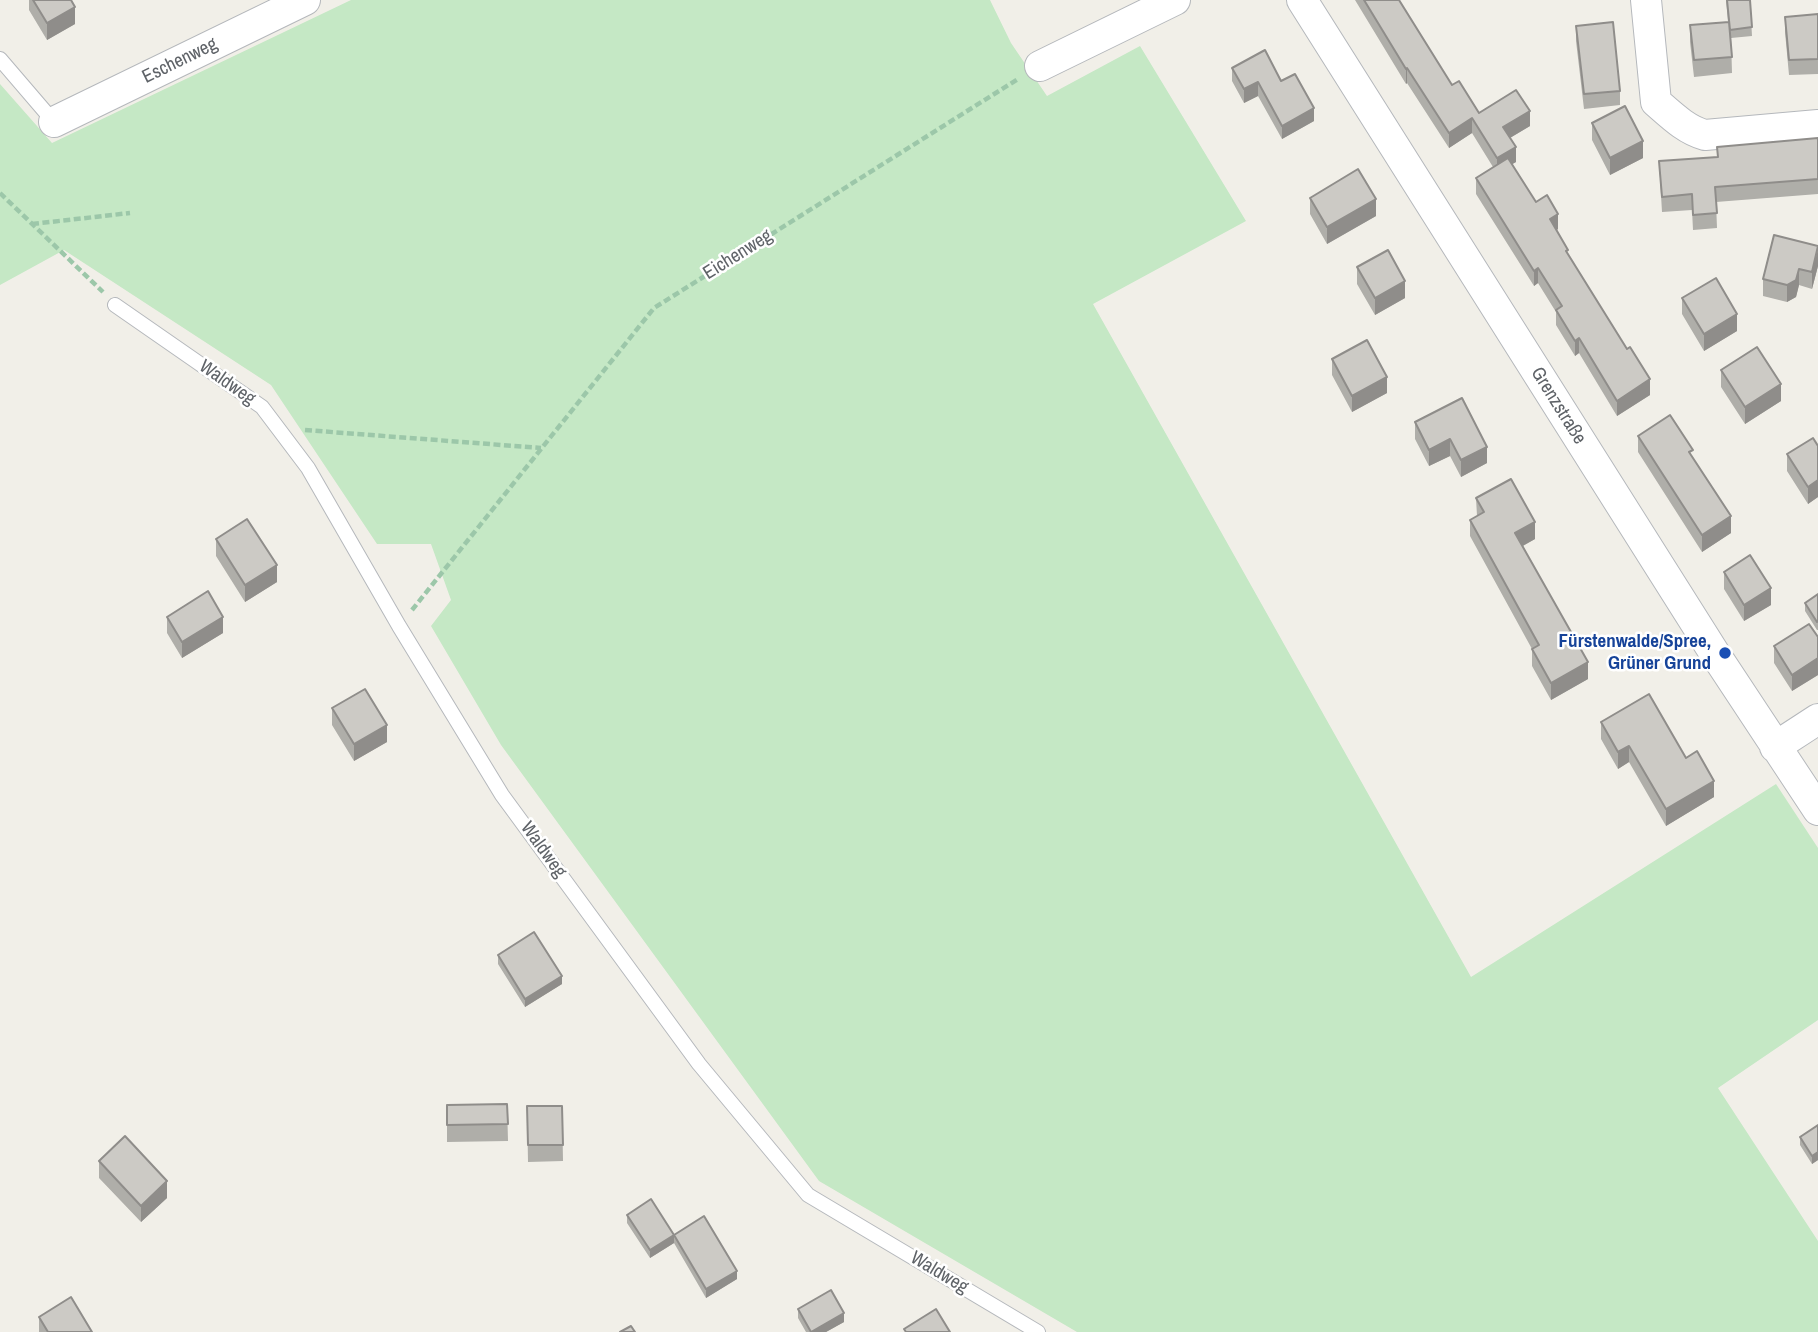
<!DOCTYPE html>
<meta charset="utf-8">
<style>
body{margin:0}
canvas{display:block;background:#f1efe8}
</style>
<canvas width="1818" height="1332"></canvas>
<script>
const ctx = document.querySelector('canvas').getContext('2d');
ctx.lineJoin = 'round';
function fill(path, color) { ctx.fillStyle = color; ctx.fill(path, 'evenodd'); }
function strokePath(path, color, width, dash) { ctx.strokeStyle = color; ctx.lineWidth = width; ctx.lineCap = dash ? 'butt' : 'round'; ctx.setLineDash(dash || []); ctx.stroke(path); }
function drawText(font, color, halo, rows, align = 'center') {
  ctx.font = font + ' "Archivo Narrow",sans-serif'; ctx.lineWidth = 5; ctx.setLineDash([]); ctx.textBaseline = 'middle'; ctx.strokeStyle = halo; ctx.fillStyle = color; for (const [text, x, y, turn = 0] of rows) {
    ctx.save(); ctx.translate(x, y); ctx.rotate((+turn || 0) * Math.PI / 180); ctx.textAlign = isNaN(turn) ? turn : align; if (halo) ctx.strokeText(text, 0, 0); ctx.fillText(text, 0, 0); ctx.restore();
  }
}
const green = new Path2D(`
 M351 0H990L1011 43 1047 96 1140 46 1246 221 1093 304 1471 977 1776 784 1818 848V1020L1718 1088 1818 1241V1332H1077L819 1181 501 745 431 626 451 600 431 544H377L271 385 64 250 0 285V84L52 143Z`);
const path = new Path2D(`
 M0 193 103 292
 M32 224 130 213
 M305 430 541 448
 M412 610 654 308 1018 79`);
const lane = new Path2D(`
 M0 59 54 122
 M115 305 262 407 308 468 399 626 502 795 699 1064 808 1195 1038 1332`);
const street = new Path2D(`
 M1302 0 1715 654 1818 810
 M1646 0 1656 102C1671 115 1686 130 1705 135L1818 125
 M1040 66 1175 0
 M54 122 305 0
 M1775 747 1818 719`);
const wall = new Path2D(`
 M29 0H71L75 24 47 40 29 10Z
 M1355 0H1399L1452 85 1479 113 1530 126 1510 138 1516 162 1512 164 1536 202 1558 229 1556 230 1568 255 1650 395 1617 416 1579 353 1575 356 1556 325V312L1538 283 1534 286 1476 194V178L1493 167 1472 133 1449 148 1407 83 1406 84Z
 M1726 0H1750L1752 36 1731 38 1732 73 1694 77 1690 42V25L1728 22Z
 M1818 14V74L1789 75 1785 32V17Z
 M1576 26 1620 91V105L1584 109 1576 41Z
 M1232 68 1281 81 1314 121 1282 139 1258 96 1244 103 1232 81Z
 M1592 123 1643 158 1610 175 1592 140Z
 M1818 138V194L1716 202 1717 228 1693 230 1692 210 1662 212 1659 161 1717 157V147Z
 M1310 198 1376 216 1327 244 1310 214Z
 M1818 246V266L1812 289 1799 285 1796 297 1787 302 1763 296V279Z
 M1357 267 1405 298 1375 315 1357 284Z
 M1682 298 1737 331 1704 351 1682 314Z
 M1332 359 1387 393 1352 412 1332 375Z
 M1721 370 1781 401 1745 424 1721 387Z
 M1462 398 1487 463 1461 477 1450 456 1429 466 1415 439V422Z
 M1638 436 1693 458 1731 533 1702 552 1638 452Z
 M1818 446V497L1808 504 1787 471V454Z
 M1476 498 1535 539 1523 546 1588 679 1551 700 1532 666V649L1470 536V520L1477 516Z
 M216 539 277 582 245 602 216 556Z
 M1724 572 1771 605 1744 621 1724 589Z
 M1818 594V630H1817L1805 611V603Z
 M167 617 223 633 182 658 167 633Z
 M1818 637V675L1792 691 1774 663V646Z
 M332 708 387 742 354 761 332 725Z
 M1601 722 1686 758 1714 797 1666 826 1629 762 1618 769 1601 739Z
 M498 955 562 984 525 1007 498 964Z
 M507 1104 508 1141 447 1142V1105Z
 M527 1106H562L563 1161 528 1162Z
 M1818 1125V1160L1812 1164 1800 1145V1137Z
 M99 1161 167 1198 141 1222 99 1178Z
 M627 1215 674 1235 737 1279 706 1298 674 1243 650 1258 627 1223Z
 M798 1309 844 1322 826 1332H806L798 1318Z
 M39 1317 92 1332H39Z`);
const shadedWall = new Path2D(`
 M75 7V24L47 40V23Z
 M1407 68V83L1406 84V69Z
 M1258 82V96L1244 103V89Z
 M1314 108V121L1282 139V126Z
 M1530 111V126L1503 142V127Z
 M1472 118V133L1449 148V133Z
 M1643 141V158L1610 175V158Z
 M1516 147V162L1497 173V158Z
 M1376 199V216L1327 244V227Z
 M1558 214V229L1550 235V219Z
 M1818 250V266L1812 289V272Z
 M1538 268V283L1534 286V271Z
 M1799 269V285L1796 297 1787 302V285Z
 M1405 281V298L1375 315V298Z
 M1737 314V331L1704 351V334Z
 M1579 338V353L1575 356V341Z
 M1387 377V393L1352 412V396Z
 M1650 379V395L1617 416V401Z
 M1781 384V401L1745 424V407Z
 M1450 439V456L1429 466V450Z
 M1487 447V463L1461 477V460Z
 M1818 480V497L1808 504V487Z
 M1731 516V533L1702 552V535Z
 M1535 522V539L1515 550V533Z
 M277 565V582L245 602V585Z
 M1771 588V605L1744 621V605Z
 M223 617V633L182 658V642Z
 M1818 658V675L1792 691V675Z
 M1588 662V679L1551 700V683Z
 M387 725V742L354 761V744Z
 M1629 746V762L1618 769V752Z
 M1714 781V797L1666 826V809Z
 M562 976V984L525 1007V999Z
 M1818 1152V1160L1812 1164V1156Z
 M167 1181V1198L141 1222V1206Z
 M674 1235V1243L650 1258V1250Z
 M737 1271V1279L706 1298V1289Z
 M844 1313V1322L826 1332H811Z`);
const building = new Path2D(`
 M33 0H71L75 7 47 23Z
 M1364 0H1399L1452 85 1459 81 1479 113 1516 90 1530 111 1503 127 1516 147 1497 158 1472 118 1449 133 1407 68 1406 69Z
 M1727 0H1750L1752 27 1730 30Z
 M1818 14V59L1789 60 1785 17Z
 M1613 22 1620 91 1584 94 1576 26Z
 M1729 22 1732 57 1694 60 1690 25Z
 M1265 50 1281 81 1295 74 1314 108 1282 126 1258 82 1244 89 1232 68Z
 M1625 106 1643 141 1610 158 1592 123Z
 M1818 138V179L1715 187 1717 213 1693 215 1692 194 1662 197 1659 161 1718 157 1717 147Z
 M1508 158 1536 202 1547 195 1558 214 1550 219 1568 250 1566 251 1627 349 1630 347 1650 379 1617 401 1579 338 1575 341 1556 310 1562 306 1538 268 1534 271 1476 178Z
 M1358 169 1376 199 1327 227 1310 198Z
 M1774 235 1818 246 1812 272 1799 269 1796 280 1787 285 1763 279Z
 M1388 250 1405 281 1375 298 1357 267Z
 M1716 278 1737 314 1704 334 1682 298Z
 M1367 340 1387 377 1352 396 1332 359Z
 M1757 347 1781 384 1745 407 1721 370Z
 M1462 398 1487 447 1461 460 1450 439 1429 450 1415 422Z
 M1670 415 1693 450 1689 452 1731 516 1702 535 1638 436Z
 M1813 438 1818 446V480L1808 487 1787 454Z
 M1511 479 1535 522 1515 533 1588 662 1551 683 1532 649 1539 645 1470 520 1484 512 1476 498Z
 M247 519 277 565 245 585 216 539Z
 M1750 555 1771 588 1744 605 1724 572Z
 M208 591 223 617 182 642 167 617Z
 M1818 594V621L1817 622 1805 603Z
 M1809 624 1818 637V658L1792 675 1774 646Z
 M365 689 387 725 354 744 332 708Z
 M1649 694 1686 758 1697 751 1714 781 1666 809 1629 746 1618 752 1601 722Z
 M534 932 562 976 525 999 498 955Z
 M507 1104 508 1124 447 1125V1105Z
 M527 1106H562L563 1145H528Z
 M1818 1125V1152L1812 1156 1800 1137Z
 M125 1136 167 1181 141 1206 99 1161Z
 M651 1199 674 1235 650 1250 627 1215Z
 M704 1216 737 1271 706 1289 674 1235Z
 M831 1290 844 1313 811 1332 798 1309Z
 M71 1297 92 1332H48L39 1317Z
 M936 1309 950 1332H906L904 1329Z
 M631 1326 635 1332H620Z`);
const markers = [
 [1725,653,7,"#1a4fb4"]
];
const streetNames = [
 ["Eschenweg",180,61,-26],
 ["Eichenweg",738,255,-32],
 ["Waldweg",227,383,35],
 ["Grenzstraße",1558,406,58],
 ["Waldweg",543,850,54],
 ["Waldweg",939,1273,31]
];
const transitNames = [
 ["Fürstenwalde/Spree,",1711,642],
 ["Grüner Grund",1711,664]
];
fill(green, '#c5e8c5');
strokePath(lane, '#b5b8bc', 16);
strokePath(street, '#b5b8bc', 32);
strokePath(path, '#9cc7a9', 4.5, [7, 3.5]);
strokePath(lane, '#fff', 14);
strokePath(street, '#fff', 30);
fill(wall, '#afaea9');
fill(shadedWall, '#8f8d8a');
fill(building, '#cccac5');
strokePath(building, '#8f8d8a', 2);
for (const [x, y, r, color] of markers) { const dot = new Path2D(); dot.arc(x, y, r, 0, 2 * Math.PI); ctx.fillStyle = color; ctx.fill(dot); strokePath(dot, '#fff', 2.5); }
drawText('19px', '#5f6368', '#fff', streetNames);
drawText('bold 19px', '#164399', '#fff', transitNames, 'right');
</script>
